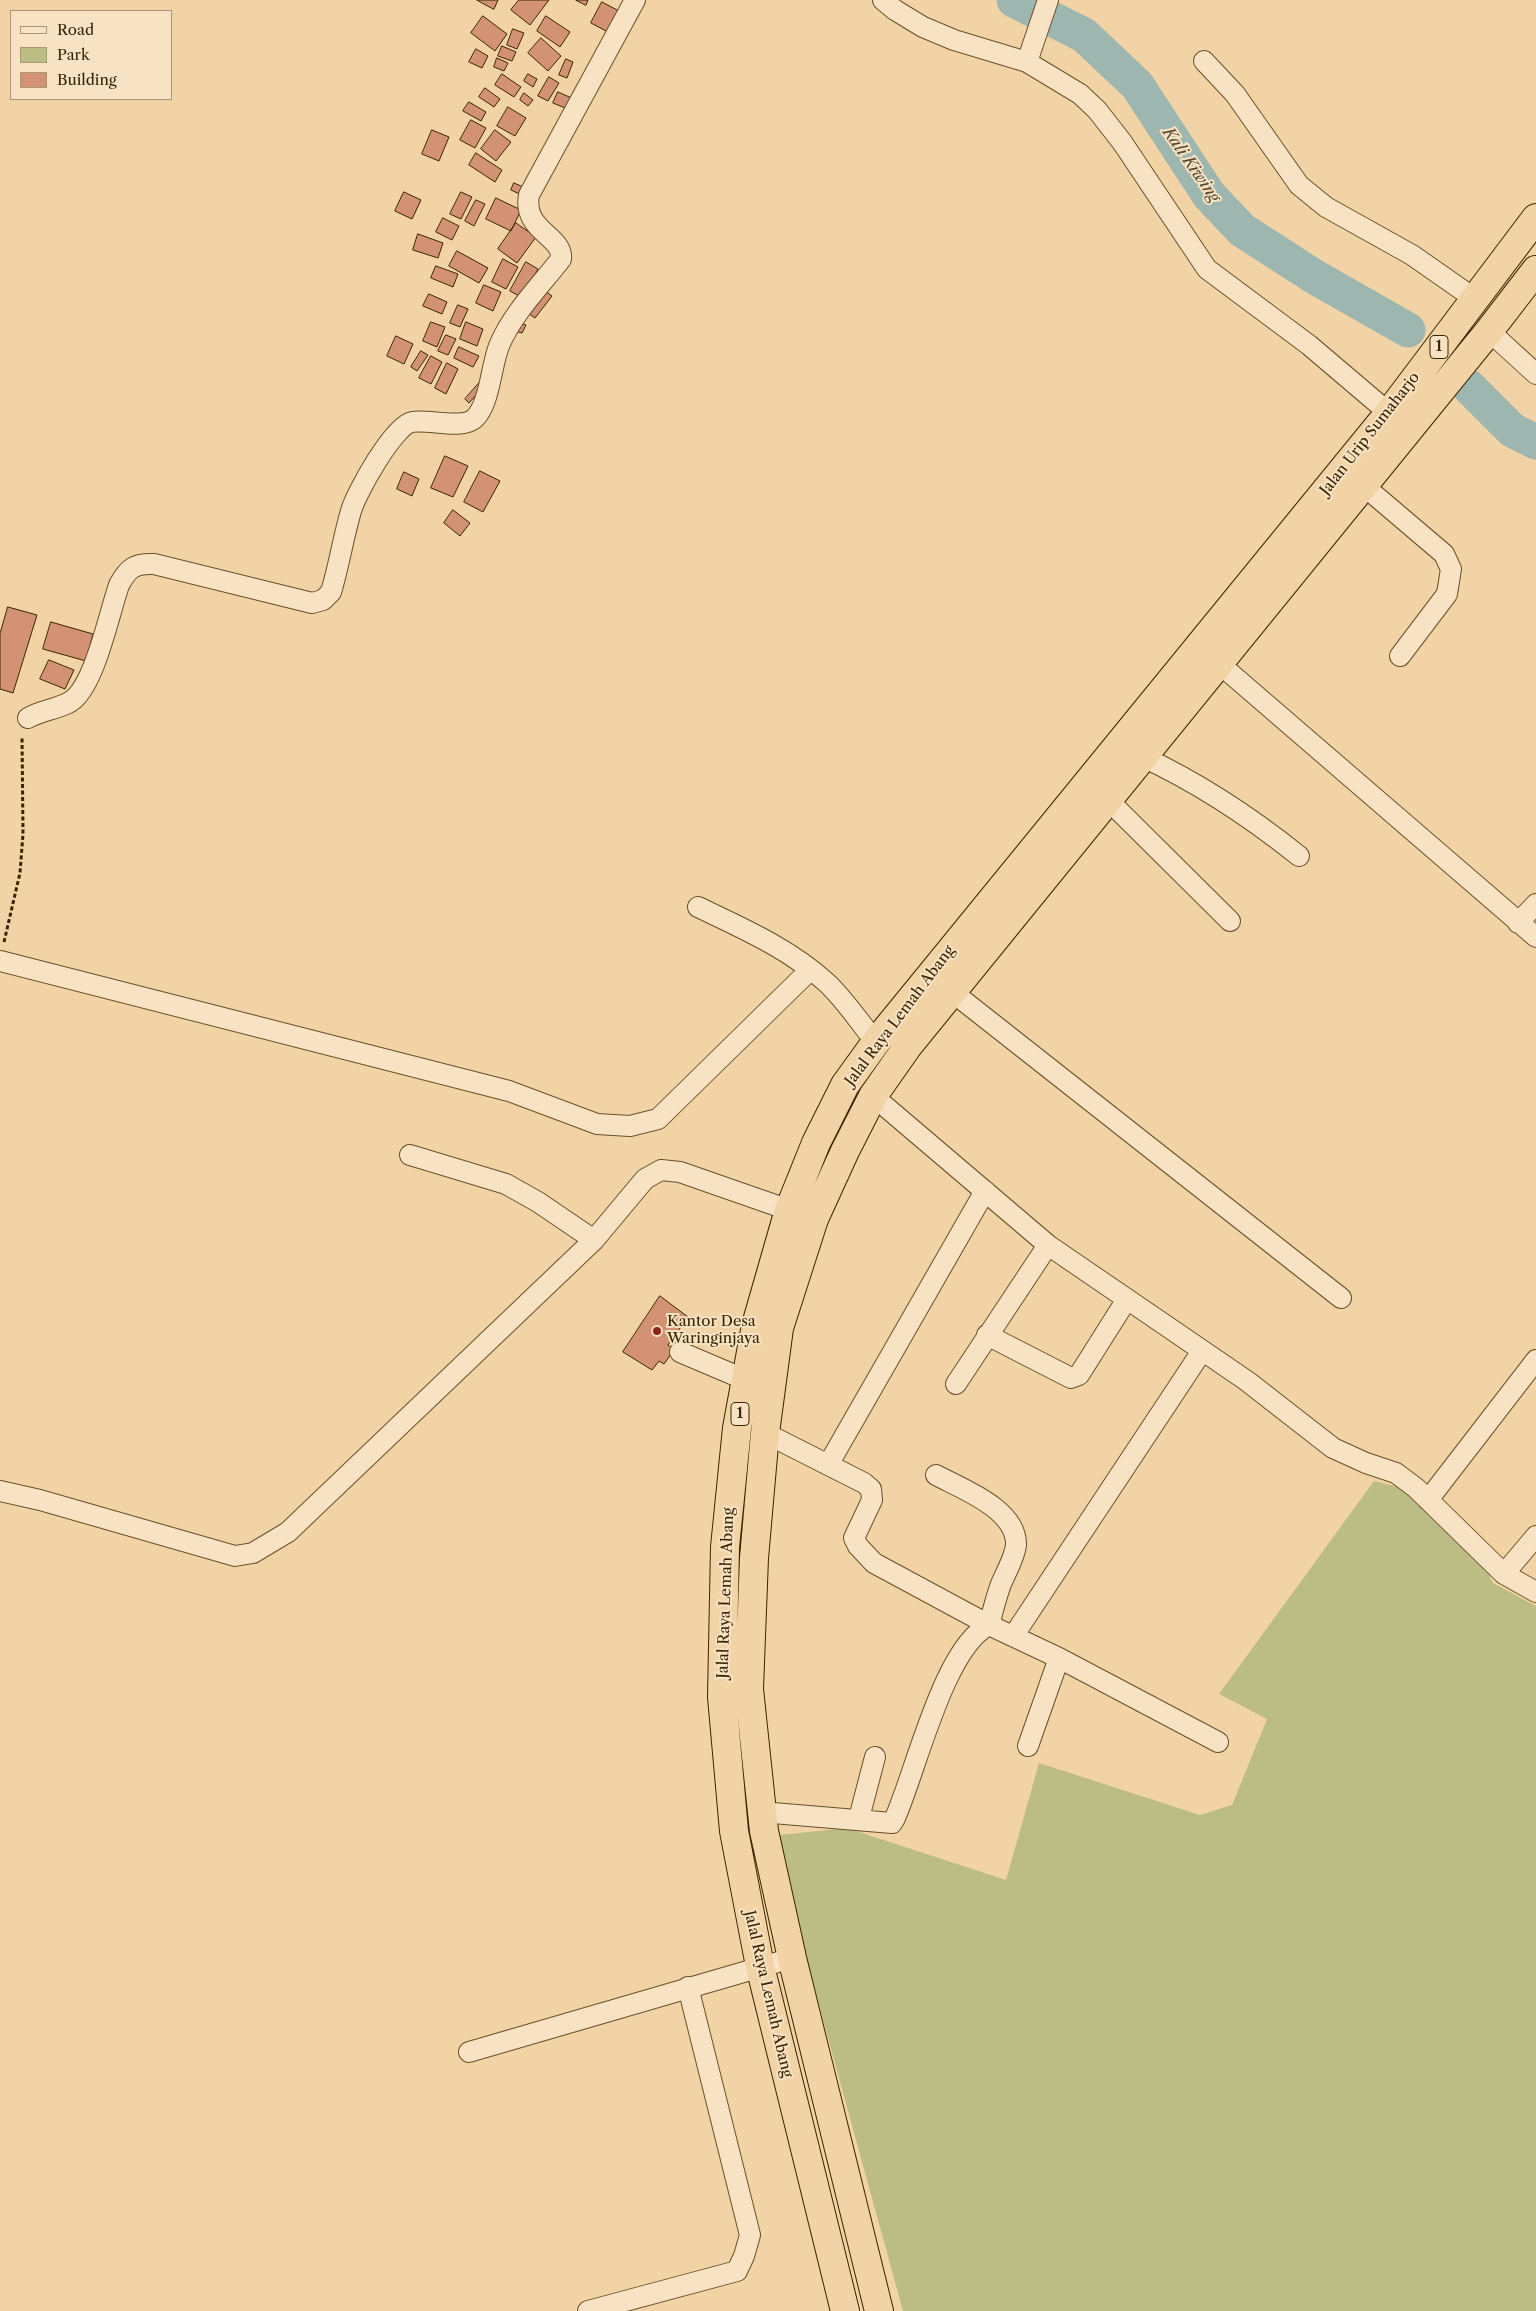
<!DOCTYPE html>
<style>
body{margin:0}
#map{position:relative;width:1536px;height:2311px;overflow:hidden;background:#f2d3a5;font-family:"Libre Caslon Text",serif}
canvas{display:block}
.legend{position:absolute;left:10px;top:10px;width:162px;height:90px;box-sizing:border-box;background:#f7e2c4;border:1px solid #ab9676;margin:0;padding:6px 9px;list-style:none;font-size:15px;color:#3a2400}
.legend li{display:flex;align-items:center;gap:10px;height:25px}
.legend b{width:25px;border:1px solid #ab9676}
</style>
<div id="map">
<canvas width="1536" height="2311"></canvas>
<ul class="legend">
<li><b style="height:6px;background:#f7e2c4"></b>Road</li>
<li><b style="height:14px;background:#bcbc85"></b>Park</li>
<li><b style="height:14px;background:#d49274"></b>Building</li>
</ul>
</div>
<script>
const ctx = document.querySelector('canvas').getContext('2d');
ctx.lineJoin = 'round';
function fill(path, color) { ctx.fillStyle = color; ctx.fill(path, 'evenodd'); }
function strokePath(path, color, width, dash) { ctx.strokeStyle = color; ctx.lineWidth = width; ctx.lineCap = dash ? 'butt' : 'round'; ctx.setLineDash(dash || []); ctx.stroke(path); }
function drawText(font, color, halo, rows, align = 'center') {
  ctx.font = font + ' "Libre Caslon Text",serif'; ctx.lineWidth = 4; ctx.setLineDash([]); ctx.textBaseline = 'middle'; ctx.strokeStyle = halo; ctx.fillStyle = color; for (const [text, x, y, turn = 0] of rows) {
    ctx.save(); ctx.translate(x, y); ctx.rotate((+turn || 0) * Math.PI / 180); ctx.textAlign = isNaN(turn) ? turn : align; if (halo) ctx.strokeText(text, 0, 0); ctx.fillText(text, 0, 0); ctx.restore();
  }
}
const green = new Path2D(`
 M1374 1481 1412 1490 1481 1556 1493 1583 1536 1606V2311H903L781 1867 779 1835 847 1828 1006 1880 1039 1763 1200 1815 1232 1805 1267 1719 1219 1694Z`);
const river = new Path2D(`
 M1014 0 1084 35 1137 85 1209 195 1242 230 1315 277 1408 330
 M1469 387 1512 430 1536 442`);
const building = new Path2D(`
 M477 0H498L494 9Z
 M519 0H549L530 25 511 10Z
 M576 0H588L586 5Z
 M602 2 619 11 608 32 591 23Z
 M483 16 507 34 495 51 471 33Z
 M546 16 570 32 560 47 537 31Z
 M513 29 524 33 517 49 507 45Z
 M541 38 561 56 548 71 528 53Z
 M502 46 516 52 512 61 498 56Z
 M476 49 488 56 482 68 469 62Z
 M497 58 508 63 504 71 494 67Z
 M566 59 573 62 567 78 559 75Z
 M502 74 521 87 514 97 495 85Z
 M528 74 537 79 533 87 524 81Z
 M549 77 559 83 548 101 538 96Z
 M485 88 500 99 494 107 479 97Z
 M558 92 574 99 570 110 553 103Z
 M524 93 533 100 528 106 520 100Z
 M469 102 486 112 481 121 463 111Z
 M508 107 526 118 515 136 497 126Z
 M471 120 486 128 475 148 460 140Z
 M432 130 449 137 439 161 422 154Z
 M495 130 511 142 496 161 481 149Z
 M476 153 502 170 495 182 469 165Z
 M514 183 530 190 526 197 511 190Z
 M404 192 421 200 412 219 395 211Z
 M461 192 472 197 461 219 450 214Z
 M496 198 521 210 511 231 486 219Z
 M476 200 485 204 474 226 465 221Z
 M443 218 459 226 452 240 436 232Z
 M516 223 536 237 517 263 498 249Z
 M418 234 443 243 438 258 413 250Z
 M457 251 488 268 479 283 449 266Z
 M503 259 518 267 506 289 492 282Z
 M526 262 538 269 523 298 510 291Z
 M436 266 458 274 453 287 431 278Z
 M484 285 501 292 493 311 476 303Z
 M542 289 552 296 535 318 525 311Z
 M429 294 447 302 442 314 423 306Z
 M458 305 468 309 460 327 450 323Z
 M431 322 445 327 437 347 423 341Z
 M466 322 483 329 477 346 460 339Z
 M518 322 526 325 522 333 515 331Z
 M446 335 456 339 448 355 438 351Z
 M396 336 413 344 404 364 387 356Z
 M459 347 479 356 473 367 454 358Z
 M421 351 428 355 417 371 411 367Z
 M431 356 442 362 431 384 419 378Z
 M447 363 458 369 446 394 435 388Z
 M480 382 484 386 469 403 465 399Z
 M445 456 468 466 453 497 431 488Z
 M480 471 500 481 483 512 464 502Z
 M404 472 419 479 412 496 397 489Z
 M453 510 470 523 460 536 444 523Z
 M8 607 37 615 13 693 0 689V634Z
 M51 622 93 634 86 661 43 649Z
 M49 660 74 670 65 689 40 679Z
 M660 1296 688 1317 668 1345 674 1350 664 1364 659 1361 652 1370 623 1352Z`);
const path = new Path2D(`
 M4 942 20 873 23 834 22 736`);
const minor = new Path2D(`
 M883 0 895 10 923 27 954 40 1027 62 1080 94 1097 110 1122 142 1207 269 1309 345 1389 413
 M1204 61 1235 94 1299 185 1326 207 1412 255 1475 299
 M1027 62 1048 0
 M1489 331 1536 374
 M1364 486 1444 554 1451 569 1447 594 1400 656
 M1208 654 1536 937
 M28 718C41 710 64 708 74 699 96 679 109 614 119 585 128 568 135 563 154 564L312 603 323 600 331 592C339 566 343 538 351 511 356 493 394 425 412 422 429 419 463 430 475 418 490 403 491 366 499 346 512 314 540 286 561 259 564 236 522 231 529 195L635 0
 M1143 757C1201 784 1249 816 1299 856
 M1108 800 1230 921
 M698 907C742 928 790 949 827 983 845 1000 860 1023 876 1042
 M1518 923 1536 904
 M0 961 509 1091 597 1124 630 1126 658 1119 810 970
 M951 991 1341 1298
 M873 1096 1048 1245 1247 1381 1333 1448 1366 1463 1396 1473 1416 1488 1504 1574 1536 1592
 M410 1155 506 1184 538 1202 594 1240
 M987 1335 1071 1378 1079 1375 1127 1299
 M680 1352 746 1380
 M956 1384 1048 1245
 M765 1433 864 1483 871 1489 872 1500 854 1538 858 1546 874 1563 989 1625 1059 1658 1218 1742
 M828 1465 985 1191
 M0 1491 40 1500 235 1556 253 1553 288 1532 594 1240 645 1179 661 1170 680 1172 789 1210
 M1428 1500 1536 1360
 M1504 1574 1536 1536
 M1014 1635 1202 1351
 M1028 1746 1059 1658
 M761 1812 892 1823 895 1818C916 1771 944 1647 989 1625 993 1611 996 1597 1001 1584 1006 1572 1015 1557 1016 1545 1017 1509 962 1489 936 1475
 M859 1818 875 1757
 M469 2052 792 1958
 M588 2311 737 2271 744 2256 750 2235 688 1987`);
const highway = new Path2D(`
 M845 2311 760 1966 734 1831 722 1697 725 1547 737 1428 756 1325 789 1210 816 1143 845 1085 876 1042 1389 413 1536 218
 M879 2311 792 1958 764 1831 749 1689 754 1558 765 1433 779 1328 814 1219 845 1151 873 1096 908 1046 1489 331 1536 270`);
const markers = [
 [657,1331,5,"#8f2418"]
];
const shields = [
 [1439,347,18],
 [740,1414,18]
];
const shieldNames = [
 ["1",1439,347],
 ["1",740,1414]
];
const streetNames = [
 ["Jalan Urip Sumaharjo",1370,434,-52],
 ["Jalal Raya Lemah Abang",900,1016,-53],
 ["Jalal Raya Lemah Abang",726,1593,-88],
 ["Jalal Raya Lemah Abang",768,1994,77]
];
const poiNames = [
 ["Kantor Desa",667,1322],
 ["Waringinjaya",667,1339]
];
const waterNames = [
 ["Kali Kiwing",1191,165,55]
];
fill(green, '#bcbc85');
strokePath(river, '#9db6af', 35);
fill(building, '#d49274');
strokePath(building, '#3a2400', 1);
strokePath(minor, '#685029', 22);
strokePath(highway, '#3a2400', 30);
strokePath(path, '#3a2400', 3, [4, 2.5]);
strokePath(minor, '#f7e2c4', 20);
strokePath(highway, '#f2d3a5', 28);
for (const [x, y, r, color] of markers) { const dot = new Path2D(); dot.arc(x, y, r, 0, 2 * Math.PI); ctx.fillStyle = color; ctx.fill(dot); strokePath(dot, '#f7e2c4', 2); }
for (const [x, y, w] of shields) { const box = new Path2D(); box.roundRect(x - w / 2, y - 11.5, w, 23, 4); ctx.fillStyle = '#f7e2c4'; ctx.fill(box); strokePath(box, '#3a2400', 1); }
drawText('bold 14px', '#3a2400', null, shieldNames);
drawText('15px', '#3a2400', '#f7e2c4', streetNames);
drawText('15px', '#3a2400', '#f7e2c4', poiNames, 'left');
drawText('italic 16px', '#53482c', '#f7e2c4', waterNames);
</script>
